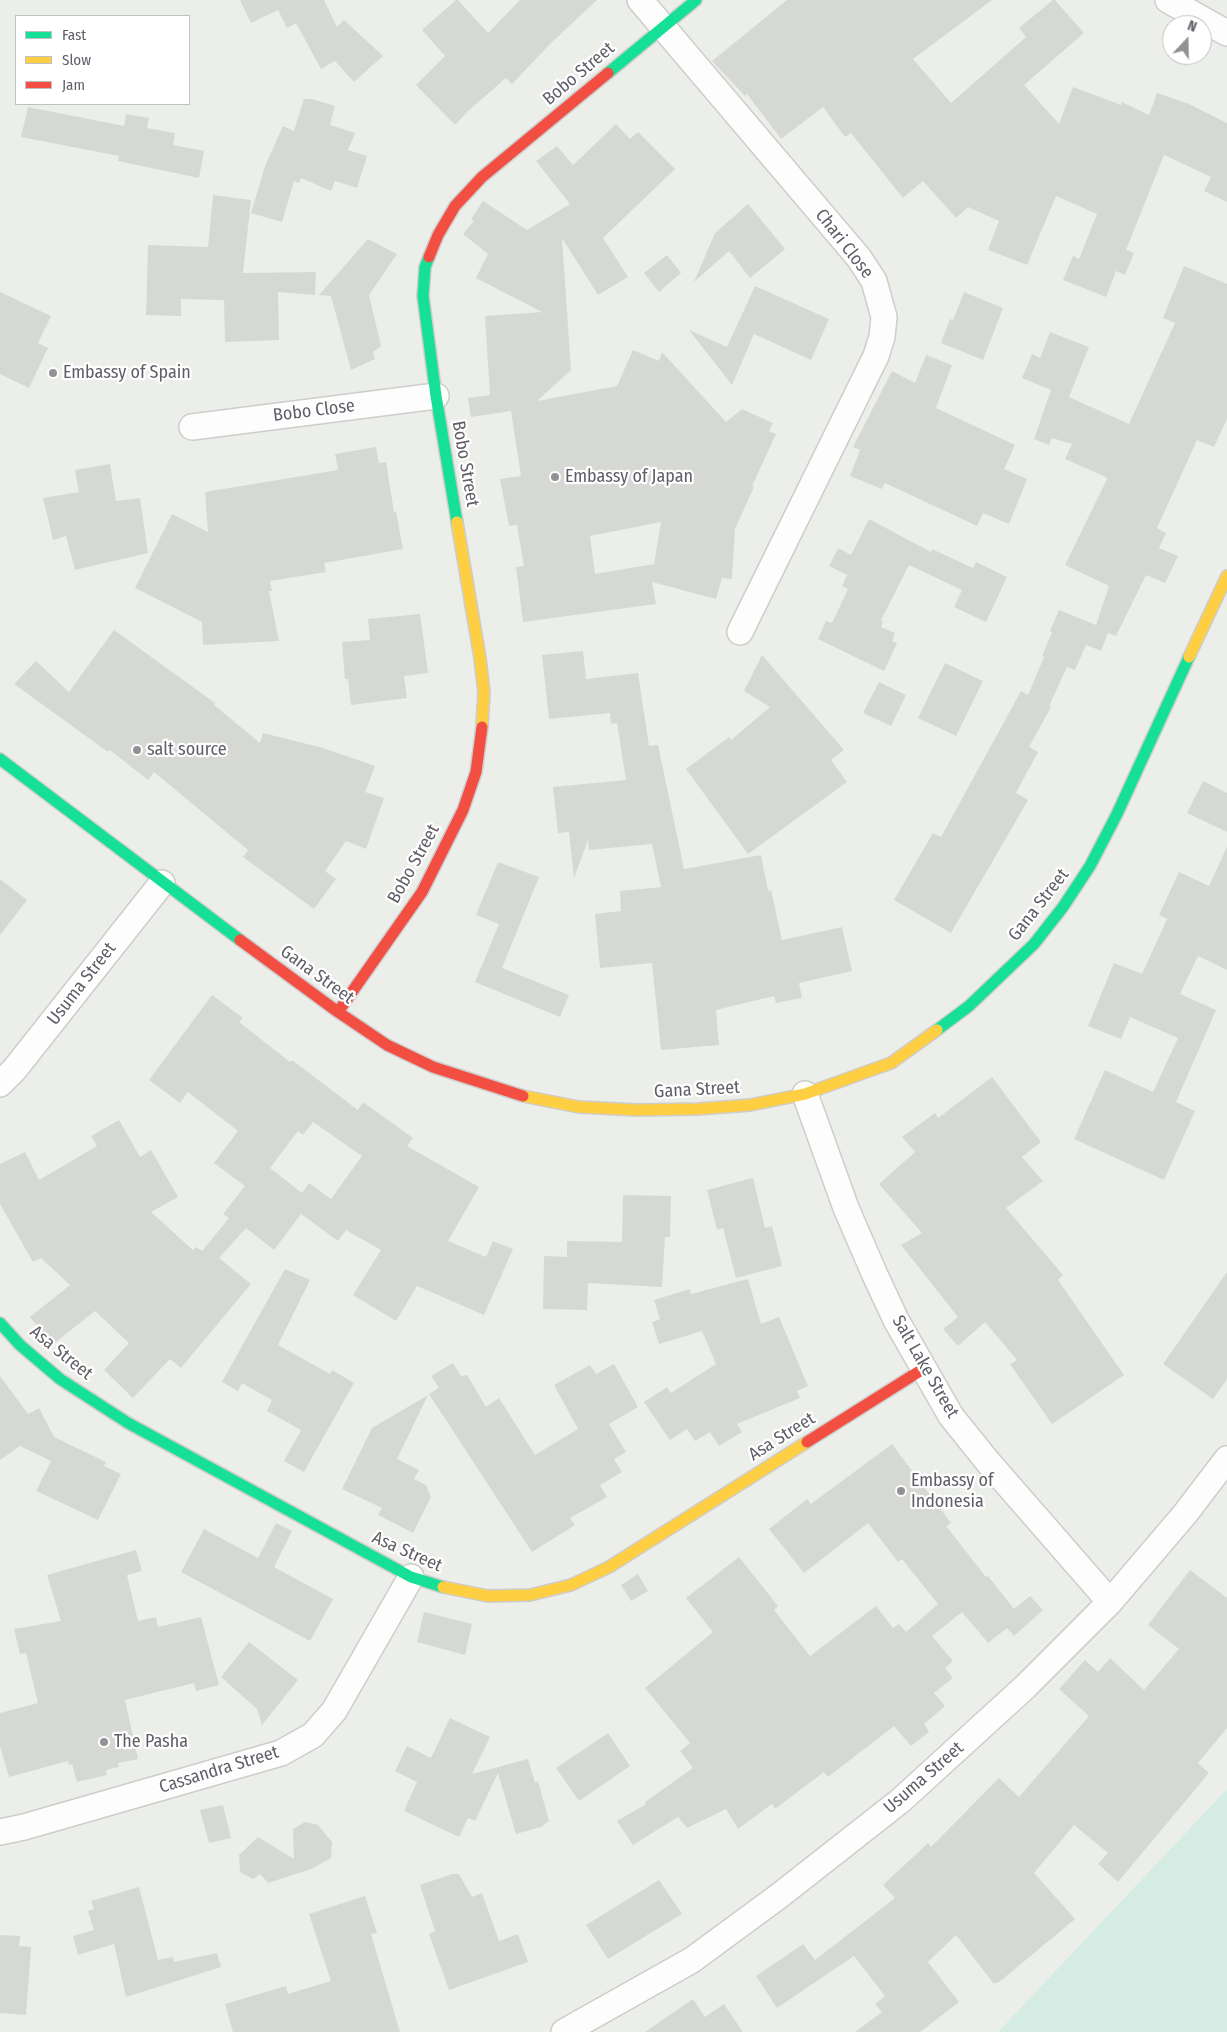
<!DOCTYPE html>
<html>
<head>
<meta charset="utf-8">
<style>
  body { margin:0 }
  #map { position:relative; width:1227px; height:2032px; overflow:hidden; background:#ecefe9; font-family:"Fira Sans Condensed",sans-serif }
  canvas { display:block }
  .legend { position:absolute; left:15px; top:15px; width:175px; height:90px; box-sizing:border-box; background:#fff; border:1px solid #c0bfc3; margin:0; padding:6px 9px; list-style:none; font-size:15px; color:#625e68 }
  .legend li { display:flex; align-items:center; gap:10px; height:25px }
  .legend b { width:25px; border:1px solid #c0bfc3 }
  .north { position:absolute; left:1162px; top:15px; width:50px; height:50px; box-sizing:border-box; background:#fff; border:1px solid #c0bfc3; border-radius:50%; rotate:21deg; font-size:14px; font-weight:700; line-height:20px; text-align:center; color:#625e68 }
  .north::after { content:''; display:block; margin:auto; width:18px; height:22px; background:#929195; clip-path:polygon(50% 0,100% 100%,50% 72%,0 100%) }
</style>
</head>
<body>
<div id="map">
<canvas width="1227" height="2032"></canvas>
<ul class="legend">
<li><b style="height:6px;background:#16e098"></b>Fast</li>
<li><b style="height:6px;background:#ffcf43"></b>Slow</li>
<li><b style="height:6px;background:#f24e42"></b>Jam</li>
</ul>
<div class="north">N</div>
</div>
<script>
const context = document.querySelector('canvas').getContext('2d');
context.lineJoin = 'round';
function fill(path, color) { context.fillStyle = color; context.fill(path, 'evenodd'); }
const toPath = rows => new Path2D(rows.map(r => 'M' + r).join(''));
function strokePath(path, color, width, dash) { context.strokeStyle = color; context.lineWidth = width; context.lineCap = dash ? 'butt' : 'round'; context.setLineDash(dash || []); context.stroke(path); }
function label(font, color, halo, rows, align = 'center') {
  context.font = font + ' "Fira Sans Condensed",sans-serif'; context.lineWidth = 4.5; context.setLineDash([]); context.textBaseline = 'middle'; context.strokeStyle = halo; context.fillStyle = color; for (const [text, x, y, turn = 0] of rows) {
    context.save(); context.translate(x, y); context.rotate((+turn || 0) * Math.PI / 180); context.textAlign = isNaN(turn) ? turn : align; if (halo) context.strokeText(text, 0, 0); context.fillText(text, 0, 0); context.restore();
  }
}
const green = toPath([
  [1227,1789,1227,2032,998,2032]
]);
const building = toPath([
  [240,0,324,0,337,27,344,20,383,56,354,82,335,61,321,69,296,23,287,28,278,10,251,23],
  [456,0,458,0,488,33,520,0,597,0,552,42,512,84,506,78,468,111,455,125,416,85,445,56,422,30],
  [787,0,992,0,913,59,951,103,1026,37,1019,28,1053,0,1055,0,1084,33,1024,85,1059,124,1073,87,1121,105,1122,102,1149,115,1157,93,1189,104,1227,123,1227,202,1204,191,1211,177,1164,155,1126,250,1134,253,1125,275,1116,271,1106,297,1063,280,1073,256,1079,259,1097,214,1056,196,1027,265,988,250,999,221,968,207,956,218,923,181,903,198,851,133,845,137,823,107,781,139,747,94,745,96,712,61],
  [304,99,312,99,335,106,330,125,355,133,348,150,367,156,357,188,335,181,331,191,301,178,299,183,294,181,282,222,251,213,265,166,283,126,294,131],
  [28,107,124,126,126,114,149,118,147,128,175,133,173,145,204,151,199,178,118,161,119,156,21,137],
  [616,124,630,139,638,132,675,169,603,238,628,277,598,295,562,238,571,370,537,401,617,386,633,350,659,361,662,352,726,422,742,409,773,423,769,431,776,434,752,486,754,487,735,529,732,579,722,578,716,599,652,582,656,604,523,622,516,567,524,566,517,525,509,526,500,479,521,476,511,411,471,417,468,398,490,395,485,316,542,312,476,278,488,254,463,234,474,221,471,219,483,201,527,230,570,204,536,161,557,146,573,165],
  [661,522,654,564,595,574,590,536],
  [213,195,251,200,243,273,316,272,315,295,278,292,279,340,225,342,224,300,181,299,181,316,146,315,148,245,208,247],
  [748,204,785,249,750,278,729,251,694,282,715,233],
  [368,239,397,254,369,295,381,346,373,352,375,359,351,370,331,296,319,295],
  [667,255,681,273,659,292,644,273],
  [1184,266,1227,284,1227,419,1214,447,1197,440,1157,528,1166,533,1159,548,1178,556,1165,583,1146,575,1116,636,1108,633,1101,651,1086,645,1075,670,1067,667,1049,706,1051,707,1029,747,1038,752,1016,793,1028,800,951,933,894,900,933,833,941,837,1021,691,1028,695,1044,657,1042,656,1052,632,1050,631,1059,610,1096,625,1109,586,1065,565,1107,479,1106,477,1065,459,1072,444,1052,438,1049,445,1034,439,1051,390,1022,378,1032,354,1040,358,1050,332,1089,347,1069,397,1129,424,1175,323,1163,318],
  [755,286,829,319,811,360,754,334,732,385,689,330,727,347],
  [0,292,51,316,38,343,48,348,29,388,0,374],
  [964,292,1003,308,983,360,941,343,950,319,953,320],
  [926,355,952,365,936,408,1015,445,1004,469,1027,479,1009,524,983,513,977,526,885,483,882,489,850,476,860,450,853,447,892,371,915,383],
  [376,447,379,463,386,462,394,512,396,512,403,549,324,563,326,572,270,581,272,591,269,591,279,641,203,645,202,622,135,588,172,514,208,532,205,492,338,470,335,454],
  [110,464,116,501,140,498,148,553,75,570,66,536,53,540,43,498,79,492,75,470],
  [869,519,931,552,932,549,973,568,976,562,1007,577,986,622,954,607,962,590,909,565,881,620,883,621,881,627,895,633,892,641,897,643,884,671,818,639,826,621,832,623,848,589,842,586,847,575,829,566,838,548,851,555],
  [420,614,428,673,404,676,407,698,351,705,348,679,345,679,342,642,370,640,368,619],
  [114,630,215,703,214,705,260,743,263,733,323,748,375,766,365,792,384,798,366,849,346,841,325,871,336,879,314,909,243,857,248,850,154,772,148,780,110,750,108,752,14,684,36,661,69,692],
  [583,651,586,679,638,673,649,746,658,745,684,869,761,855,768,891,771,890,782,940,842,927,852,971,799,983,802,998,776,1003,774,996,716,1010,719,1045,661,1050,652,963,600,968,595,914,621,911,620,891,661,887,652,844,589,850,588,840,574,878,569,832,558,833,553,787,626,780,617,723,611,724,610,713,549,719,542,655],
  [762,655,844,750,831,760,847,782,748,854,686,769,729,737,731,740,770,707,744,691],
  [945,663,983,681,956,736,918,718],
  [879,682,906,695,891,726,863,713],
  [1203,781,1227,793,1227,832,1187,813],
  [1227,847,1227,970,1198,956,1180,994,1216,1010,1176,1102,1195,1111,1164,1180,1074,1139,1105,1070,1153,1092,1178,1038,1130,1017,1121,1039,1088,1026,1114,963,1142,974,1167,919,1159,915,1179,872,1209,886],
  [498,862,539,877,502,968,569,995,560,1017,475,982,499,924,476,915],
  [0,879,27,900,0,935],
  [212,995,243,1018,239,1022,290,1062,292,1060,358,1110,363,1102,413,1138,407,1146,479,1187,448,1241,486,1257,493,1241,513,1249,484,1315,417,1286,396,1321,353,1295,381,1250,346,1230,338,1241,301,1214,274,1250,246,1228,219,1258,251,1284,181,1368,170,1359,133,1398,104,1370,129,1343,95,1311,52,1345,30,1317,70,1285,41,1258,33,1262,0,1204,0,1164,25,1152,39,1180,97,1146,91,1136,119,1120,140,1157,151,1150,178,1197,151,1212,193,1250,196,1247,202,1251,229,1218,223,1214,245,1186,214,1163,238,1131,188,1092,180,1103,149,1080],
  [313,1122,362,1156,331,1199,309,1183,302,1193,270,1168,298,1131,303,1135],
  [992,1077,1041,1142,1022,1157,1043,1181,1006,1208,1063,1275,1058,1280,1124,1375,1052,1424,1010,1364,1017,1360,985,1322,958,1346,943,1329,958,1317,901,1245,922,1233,879,1184,915,1152,902,1137,935,1113,938,1118],
  [753,1178,765,1228,772,1226,782,1266,736,1278,723,1228,717,1230,707,1190],
  [623,1195,671,1196,670,1237,665,1237,662,1287,588,1283,587,1310,543,1309,544,1256,567,1257,567,1241,622,1242],
  [285,1269,310,1280,278,1345,330,1374,332,1370,354,1383,304,1472,284,1461,301,1430,267,1411,272,1400,242,1383,238,1391,222,1382],
  [1227,1272,1227,1379,1213,1399,1163,1364],
  [748,1279,761,1324,779,1317,808,1386,797,1391,800,1398,737,1424,742,1432,719,1446,710,1432,695,1441,687,1429,670,1440,644,1402,667,1387,671,1393,716,1364,702,1331,659,1344,652,1322,660,1319,654,1300,690,1289,691,1294],
  [453,1363,461,1376,467,1375,486,1407,499,1398,535,1455,578,1429,554,1385,590,1365,596,1374,614,1364,638,1407,609,1424,626,1452,614,1459,622,1472,600,1485,607,1497,570,1518,575,1525,532,1552,429,1394,439,1388,431,1376],
  [0,1376,28,1414,39,1408,54,1437,106,1462,104,1466,121,1474,98,1520,36,1491,51,1461,20,1446,0,1460],
  [428,1395,397,1459,419,1470,414,1479,426,1485,431,1497,413,1533,378,1515,382,1508,342,1489,372,1428],
  [892,1444,951,1523,946,1526,986,1577,988,1576,1014,1609,1030,1596,1043,1610,1014,1636,1007,1628,988,1643,962,1612,932,1636,953,1661,945,1668,953,1678,934,1693,945,1706,924,1724,929,1732,911,1746,894,1726,828,1777,824,1772,775,1809,772,1804,738,1829,726,1809,687,1828,678,1817,633,1845,617,1821,646,1804,645,1802,693,1768,680,1751,690,1743,645,1688,713,1632,686,1598,739,1557,778,1606,774,1610,810,1656,876,1606,893,1628,899,1624,906,1632,938,1604,902,1559,898,1562,868,1523,804,1573,769,1529,807,1499,811,1504],
  [276,1523,292,1531,274,1567,333,1599,310,1641,181,1572,204,1529,258,1558],
  [136,1550,142,1571,127,1575,138,1621,156,1617,158,1627,201,1617,219,1685,196,1691,194,1683,125,1700,138,1759,118,1763,119,1767,106,1770,107,1775,77,1782,72,1764,69,1765,68,1761,9,1777,0,1746,0,1713,38,1703,26,1653,20,1654,14,1629,61,1621,47,1575],
  [1190,1570,1227,1598,1227,1728,1198,1763,1209,1773,1118,1882,1098,1864,1108,1853,1074,1825,1034,1873,1075,1919,998,1983,997,1982,994,1984,956,1935,928,1962,959,2002,920,2032,855,2032,882,2012,875,2004,885,1996,854,1956,777,2008,756,1976,803,1944,815,1960,895,1898,883,1885,928,1843,931,1847,999,1778,1019,1797,1089,1716,1059,1689,1085,1660,1098,1672,1110,1658,1144,1690,1179,1649,1148,1625],
  [638,1574,648,1591,631,1601,621,1585],
  [424,1612,472,1624,465,1655,417,1642],
  [249,1642,298,1680,262,1725,257,1709,221,1677],
  [450,1718,490,1737,472,1774,528,1759,535,1783,538,1781,549,1821,541,1827,516,1834,498,1773,475,1821,468,1818,459,1837,404,1811,417,1782,395,1771,407,1746,431,1758],
  [608,1733,630,1766,579,1801,556,1768],
  [223,1805,231,1838,209,1843,200,1810],
  [305,1822,318,1825,332,1842,331,1858,311,1869,268,1883,260,1874,253,1879,240,1872,239,1855,258,1837,294,1859,293,1829],
  [452,1874,459,1874,472,1897,482,1893,499,1941,518,1934,528,1962,449,1990,429,1934,435,1931,420,1885],
  [659,1880,682,1914,608,1959,586,1925],
  [139,1887,158,1960,173,1957,174,1962,217,1953,221,1967,126,1997,114,1944,78,1955,73,1936,94,1930,88,1911,94,1909,91,1901],
  [365,1896,377,1933,371,1934,400,2032,233,2032,225,2004,286,1986,288,1994,331,1981,309,1914],
  [0,1935,20,1936,19,1946,31,1947,26,2015,0,2013],
  [693,1999,705,2017,724,2004,743,2032,645,2032]
]);
const street = toPath([
  [640,0,859,258,874,281,884,317,882,337,876,356,740,632],
  [1168,0,1227,33],
  [192,427,436,396],
  [0,1084,14,1070,162,883],
  [805,1094,846,1208,875,1275,896,1320,951,1416,988,1462,1110,1602],
  [0,1832,24,1827,281,1753,313,1735,334,1711,411,1577],
  [564,2032,692,1960,779,1896,900,1801,1025,1687,1110,1602,1185,1514,1227,1459]
]);
const fast = toPath([
  [608,73,696,0],
  [429,257,425,267,423,296,436,396,457,522],
  [0,759,240,940],
  [937,1030,969,1006,1034,944,1063,907,1090,866,1117,814,1189,657],
  [0,1323,20,1345,60,1379,128,1423,411,1577,443,1587]
]);
const slow = toPath([
  [457,522,480,658,484,692,482,727],
  [1189,657,1227,576],
  [523,1096,579,1107,637,1110,698,1109,750,1105,805,1094,891,1063,937,1030],
  [443,1587,488,1596,530,1595,571,1585,609,1567,807,1442]
]);
const jam = toPath([
  [429,257,438,235,455,206,482,177,608,73],
  [240,940,338,1012,387,1045,433,1067,523,1096],
  [338,1012,422,892,463,810,476,772,482,727],
  [807,1442,923,1369]
]);
const markers = [
  [53,373,5,"#929195"],
  [555,477,5,"#929195"],
  [137,750,5,"#929195"],
  [901,1491,5,"#929195"],
  [104,1742,5,"#929195"]
];
const streetNames = [
  ["Bobo Street",579,74,-40],
  ["Chari Close",844,244,52],
  ["Bobo Close",314,411,-7],
  ["Bobo Street",465,464,80],
  ["Bobo Street",414,864,-61],
  ["Gana Street",1039,905,-52],
  ["Gana Street",317,975,36],
  ["Usuma Street",82,984,-52],
  ["Gana Street",697,1090,-3],
  ["Asa Street",61,1353,39],
  ["Salt Lake Street",925,1367,60],
  ["Asa Street",782,1437,-32],
  ["Asa Street",407,1552,24],
  ["Cassandra Street",219,1770,-17],
  ["Usuma Street",924,1778,-41]
];
const poiNames = [
  ["Embassy of Spain",63,373],
  ["Embassy of Japan",565,477],
  ["salt source",147,750],
  ["Embassy of",911,1481],
  ["Indonesia",911,1502],
  ["The Pasha",114,1742]
];
fill(green, '#d5ece5');
fill(building, '#d6d8d4');
strokePath(street, '#cdcdcc', 28);
strokePath(fast, '#cecdcd', 14);
strokePath(slow, '#cecdcd', 14);
strokePath(jam, '#cecdcd', 14);
strokePath(street, '#fcfdfc', 25);
strokePath(fast, '#16e098', 11);
strokePath(slow, '#ffcf43', 11);
strokePath(jam, '#f24e42', 11);
for (const [x, y, r, color] of markers) { const dot = new Path2D(); dot.arc(x, y, r, 0, 2 * Math.PI); context.fillStyle = color; context.fill(dot); strokePath(dot, '#fff', 2); }
label('18px', '#625e68', '#fff', streetNames);
label('18px', '#625e68', '#fff', poiNames, 'left');
</script>
</body>
</html>
